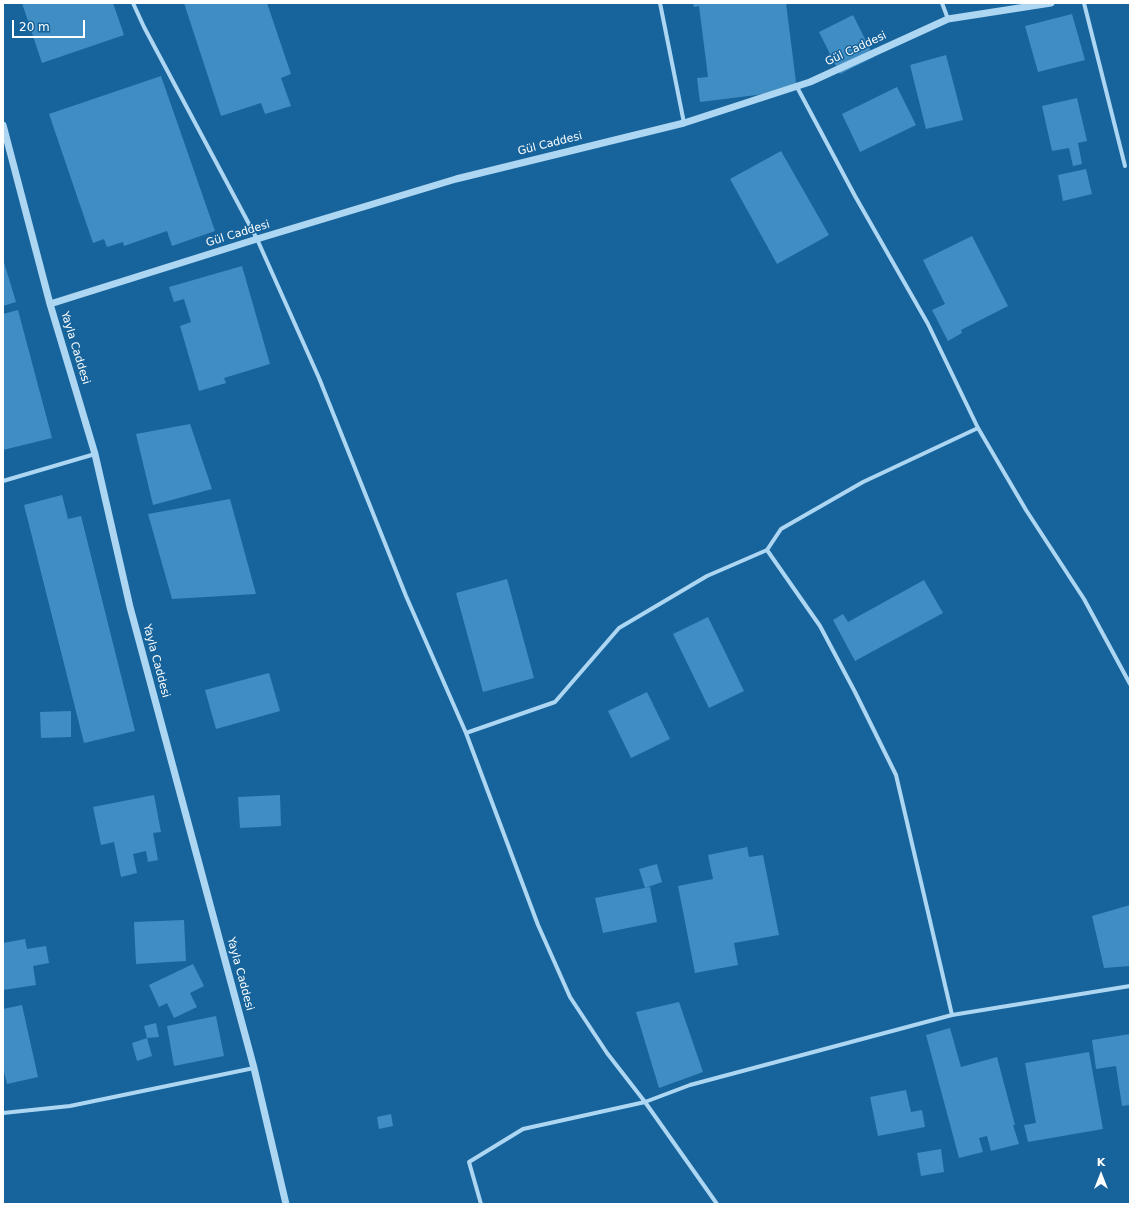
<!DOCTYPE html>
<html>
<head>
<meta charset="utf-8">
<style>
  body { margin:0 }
  #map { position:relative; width:1133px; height:1207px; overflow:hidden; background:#17649c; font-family:"DejaVu Sans",sans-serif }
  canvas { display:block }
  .frame { position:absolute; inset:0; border:4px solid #fff; pointer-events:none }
  .north { position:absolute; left:1081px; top:1155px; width:40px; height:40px; -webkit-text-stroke:3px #17649c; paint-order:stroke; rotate:0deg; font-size:11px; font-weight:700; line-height:16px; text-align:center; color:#fff }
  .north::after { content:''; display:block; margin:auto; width:14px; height:18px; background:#fff; clip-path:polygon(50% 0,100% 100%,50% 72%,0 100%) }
  .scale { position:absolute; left:12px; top:20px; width:73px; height:18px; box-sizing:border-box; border:2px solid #fff; border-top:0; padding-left:5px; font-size:12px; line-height:14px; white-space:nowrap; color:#fff; -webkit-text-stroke:3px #17649c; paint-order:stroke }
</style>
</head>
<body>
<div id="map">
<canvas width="1133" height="1207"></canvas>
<div class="frame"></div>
<div class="north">K</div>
<div class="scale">20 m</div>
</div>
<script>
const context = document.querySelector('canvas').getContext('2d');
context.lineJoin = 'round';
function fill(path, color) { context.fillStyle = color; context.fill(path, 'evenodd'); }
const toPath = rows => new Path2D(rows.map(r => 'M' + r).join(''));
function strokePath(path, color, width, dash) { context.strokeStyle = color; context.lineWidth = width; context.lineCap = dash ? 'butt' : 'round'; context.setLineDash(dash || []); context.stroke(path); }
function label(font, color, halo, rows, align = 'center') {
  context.font = font + ' "DejaVu Sans",sans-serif'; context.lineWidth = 3; context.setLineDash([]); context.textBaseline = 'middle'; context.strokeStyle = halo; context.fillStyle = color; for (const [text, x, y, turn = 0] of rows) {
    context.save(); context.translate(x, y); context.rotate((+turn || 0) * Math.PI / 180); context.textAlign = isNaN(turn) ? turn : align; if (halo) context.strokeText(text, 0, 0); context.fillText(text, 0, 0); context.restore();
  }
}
const building = toPath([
  [22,3,113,3,124,35,42,63],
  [184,3,267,3,291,74,281,78,291,106,265,114,261,103,221,116],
  [693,3,786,3,797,90,700,102,697,78,708,77,699,6,694,7],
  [1072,14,1085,60,1038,72,1025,26],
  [853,15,874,57,840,74,819,32],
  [946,55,963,120,926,129,910,65],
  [161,76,215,231,172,246,167,231,124,246,123,242,107,247,104,239,93,243,49,114],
  [897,87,916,125,860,152,842,114],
  [1077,98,1087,141,1078,143,1082,164,1073,166,1069,148,1052,151,1042,106],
  [781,151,829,235,777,264,730,179],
  [1086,169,1092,194,1063,201,1058,175],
  [972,236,1008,306,961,330,962,333,948,341,932,310,945,304,923,260],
  [3,259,16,302,3,306],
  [242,266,270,364,224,378,226,383,199,391,180,326,191,322,184,299,174,302,169,287],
  [18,310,52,438,3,450,3,314],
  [190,424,212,489,153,505,136,434],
  [62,495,68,519,81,516,135,731,84,743,24,505],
  [230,499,256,594,172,599,148,514],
  [507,579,534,678,483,692,456,593],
  [924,580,943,613,855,661,833,620,843,614,848,622],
  [708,617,744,691,709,708,673,634],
  [269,673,280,711,216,729,205,690],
  [647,692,670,739,631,758,608,711],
  [71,711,71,737,41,738,40,712],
  [154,795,161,832,153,833,158,860,148,862,146,851,133,854,137,873,121,877,114,842,101,845,93,807],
  [280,795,281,826,240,828,238,797],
  [747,847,749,857,763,855,779,935,734,943,738,965,695,973,678,886,713,879,708,855],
  [657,864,662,882,645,888,639,869],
  [650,887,657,922,603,933,595,898],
  [1130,905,1130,966,1104,968,1092,916],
  [184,920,186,961,136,964,134,922],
  [25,939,27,949,46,946,49,963,33,966,36,985,3,990,3,943],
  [193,964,204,986,190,993,197,1007,174,1018,167,1003,159,1007,149,985],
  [679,1002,703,1072,659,1088,636,1012],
  [22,1005,38,1077,7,1084,3,1067,3,1009],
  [216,1016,224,1056,174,1066,167,1026],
  [156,1023,159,1037,147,1038,144,1026],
  [950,1028,961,1067,997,1057,1015,1125,1013,1125,1019,1144,991,1151,987,1136,979,1138,983,1152,959,1158,926,1035],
  [1130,1034,1130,1105,1122,1106,1116,1066,1096,1069,1092,1040],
  [147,1038,152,1056,137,1061,132,1043],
  [1089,1052,1103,1129,1028,1142,1024,1125,1036,1123,1025,1063],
  [906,1090,911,1112,922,1110,925,1127,878,1136,870,1097],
  [391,1114,393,1126,379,1129,377,1117],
  [941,1149,944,1172,921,1176,917,1153]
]);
const minor = toPath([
  [133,3,144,27,257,239,319,378,406,596,466,733,538,925,570,997,607,1053,645,1102,717,1204],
  [660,3,684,123],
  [942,3,948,19],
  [1084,3,1125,166],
  [797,87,855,196,928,324,978,428,1026,510,1084,599,1130,684],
  [3,481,95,454],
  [767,550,781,529,863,482,978,428],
  [466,733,555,702,619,628,707,576,767,550,820,626,855,692,896,775,952,1015],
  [3,1113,70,1106,254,1068],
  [481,1204,469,1162,523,1129,645,1102,690,1085,952,1015,1130,986]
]);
const tertiary = toPath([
  [3,125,50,304,95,454,130,607,254,1068,286,1204],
  [50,304,257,239,456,179,684,123,810,82,948,19,1051,3]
]);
const streetNames = [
  ["Gül Caddesi",856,49,-25],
  ["Gül Caddesi",550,144,-14],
  ["Gül Caddesi",238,234,-17],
  ["Yayla Caddesi",75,348,73],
  ["Yayla Caddesi",156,661,75],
  ["Yayla Caddesi",240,974,75]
];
fill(building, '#3f8dc2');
strokePath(minor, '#add6f2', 4);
strokePath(tertiary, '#add6f2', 7);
label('11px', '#fff', '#17649c', streetNames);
</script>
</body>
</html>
